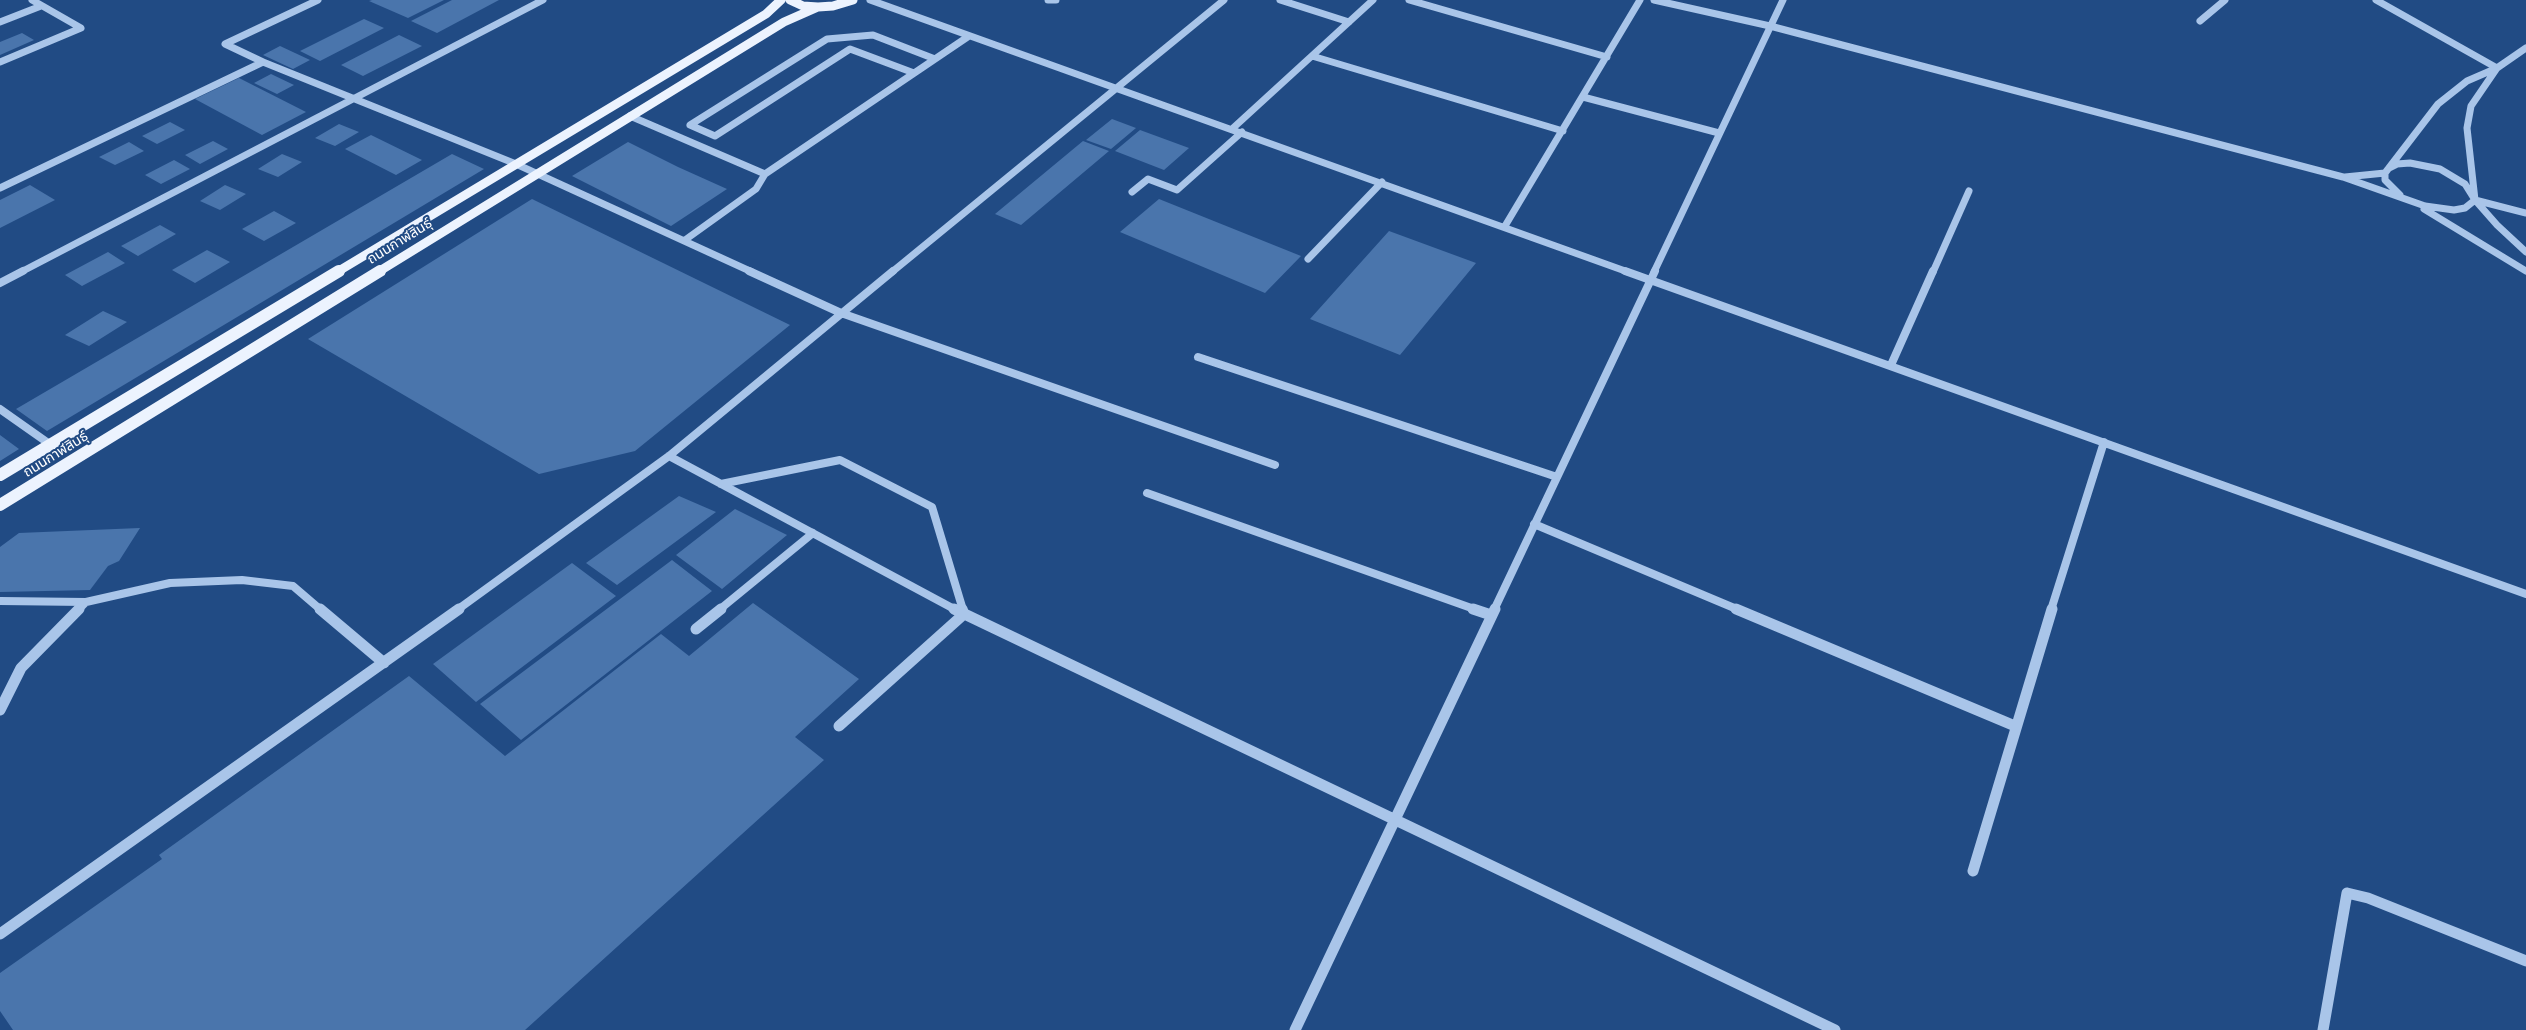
<!DOCTYPE html>
<html>
<head>
<meta charset="utf-8">
<style>
  body { margin:0 }
  canvas { display:block; background:#214b84 }
</style>
</head>
<body>
<canvas width="2526" height="1030"></canvas>
<script>
const context = document.querySelector('canvas').getContext('2d');
context.lineJoin = 'round';
function fill(path, color) { context.fillStyle = color; context.fill(path, 'evenodd'); }
const toPath = rows => new Path2D(rows.map(r => 'M' + r).join(''));
function strokePath(path, color, width, dash) { context.strokeStyle = color; context.lineWidth = width; context.lineCap = dash ? 'butt' : 'round'; context.setLineDash(dash || []); context.stroke(path); }
function label(font, color, halo, rows, align = 'center') {
  context.font = font + ' Poppins,"Noto Sans Thai",sans-serif'; context.lineWidth = 4; context.setLineDash([]); context.textBaseline = 'middle'; context.strokeStyle = halo; context.fillStyle = color; for (const [text, x, y, turn = 0] of rows) {
    context.save(); context.translate(x, y); context.rotate((+turn || 0) * Math.PI / 180); context.textAlign = isNaN(turn) ? turn : align; if (halo) context.strokeText(text, 0, 0); context.fillText(text, 0, 0); context.restore();
  }
}
const building = toPath([
  [372,0,444,0,408,18,369,1],
  [452,0,499,0,437,33,411,21],
  [364,19,384,28,320,61,300,51],
  [22,33,34,40,0,55,0,42],
  [399,35,422,46,363,76,341,65],
  [280,46,310,60,293,69,263,55],
  [271,74,294,85,277,94,254,83],
  [239,78,306,112,262,135,195,99],
  [1112,119,1136,128,1111,149,1086,140],
  [170,122,185,130,157,144,142,136],
  [339,124,359,132,335,146,315,138],
  [1140,130,1189,148,1164,170,1115,151],
  [371,135,422,160,396,175,345,149],
  [213,141,228,149,200,164,185,155],
  [1083,141,1109,151,1021,225,995,214],
  [129,142,144,151,115,165,99,157],
  [628,142,678,167,727,189,671,226,572,176],
  [282,154,302,162,278,177,258,169],
  [452,154,484,169,47,431,16,409],
  [174,160,190,169,161,184,145,175],
  [30,185,55,200,0,228,0,200],
  [225,185,246,194,220,210,200,201],
  [532,199,790,325,635,451,539,474,308,339],
  [1159,199,1301,256,1265,293,1120,232],
  [274,211,296,223,264,241,242,229],
  [160,225,176,234,138,256,121,246],
  [1389,231,1476,263,1400,355,1310,319],
  [207,250,230,262,195,283,172,270],
  [108,252,125,263,82,286,65,275],
  [103,311,127,322,89,346,65,335],
  [0,435,19,449,0,461],
  [679,496,716,512,617,585,586,563],
  [735,509,787,535,722,589,676,555],
  [140,528,119,561,108,566,90,590,0,592,0,547,19,533],
  [672,560,712,591,521,740,480,704],
  [572,563,616,596,476,702,433,664],
  [753,603,859,679,795,737,824,760,525,1030,13,1030,0,1011,0,973,162,859,159,855,409,676,505,756,661,634,689,656]
]);
const minorFar2 = toPath([
  [870,0,1628,272],
  [1048,0,1056,0],
  [1280,0,1349,22],
  [1409,0,1607,57],
  [1654,0,1770,26,2343,177,2425,206,2454,210,2465,208,2475,200,2465,184,2440,169,2410,163,2397,164,2389,168],
  [2376,0,2497,68],
  [2200,21,2225,0],
  [0,22,41,6],
  [1312,56,1563,131],
  [0,62,81,28,32,0],
  [263,62,225,44,318,0],
  [2497,68,2471,106,2467,128,2475,200,2497,225,2526,252],
  [914,73,850,49,715,136,690,125,827,39,873,35,935,59],
  [1583,97,1719,133],
  [630,116,765,174,969,36],
  [1232,129,1373,0],
  [2345,177,2385,173],
  [0,188,263,62,516,164,752,272],
  [1132,192,1148,179,1177,190,1242,132],
  [2400,195,2385,180,2385,173,2438,104,2467,81,2497,68,2526,48],
  [2475,200,2526,213],
  [2424,209,2526,271],
  [1505,226,1640,0],
  [685,240,756,189,765,174],
  [1308,259,1382,182],
  [21,272,543,0],
  [892,272,1224,0],
  [1654,272,1783,0],
  [1933,272,1969,191]
]);
const minorFar1 = toPath([
  [749,271,841,313,1275,465],
  [1625,271,2526,594],
  [0,283,23,271],
  [1198,357,1557,477],
  [1891,365,1933,271],
  [0,409,51,445],
  [669,456,956,610],
  [721,484,840,460,932,507,963,610],
  [1147,493,1477,610],
  [1534,524,1739,610],
  [0,601,86,602],
  [78,610,86,602,170,583,242,580,293,586,321,610],
  [457,610,669,456,893,271],
  [719,610,813,533],
  [1494,610,1655,271],
  [2051,610,2104,442]
]);
const minor = toPath([
  [320,609,384,663],
  [954,609,1835,1030],
  [1473,609,1491,615],
  [1736,609,2015,726],
  [696,629,721,609],
  [0,710,21,668,79,609],
  [839,726,964,614,962,609],
  [1973,871,2052,609],
  [0,934,459,609],
  [1295,1030,1495,609],
  [2323,1030,2347,893,2368,898,2526,961]
]);
const majorFar1 = toPath([
  [790,0,803,6,818,7,833,6,853,0],
  [337,272,766,14,781,0],
  [378,272,784,22,818,7]
]);
const major = toPath([
  [0,475,339,271],
  [0,505,380,271]
]);
const streetNames = [
  ["ถนนกาฬสินธุ์",400,242,-32],
  ["ถนนกาฬสินธุ์",56,455,-32]
];
fill(building, '#4a75ac');
strokePath(minorFar2, '#a9c5e9', 7);
strokePath(minorFar1, '#a9c5e9', 8);
strokePath(minor, '#a9c5e9', 11);
strokePath(majorFar1, '#ecf3fe', 9);
strokePath(major, '#ecf3fe', 12);
label('14px', '#fff', '#214b84', streetNames);
</script>
</body>
</html>
